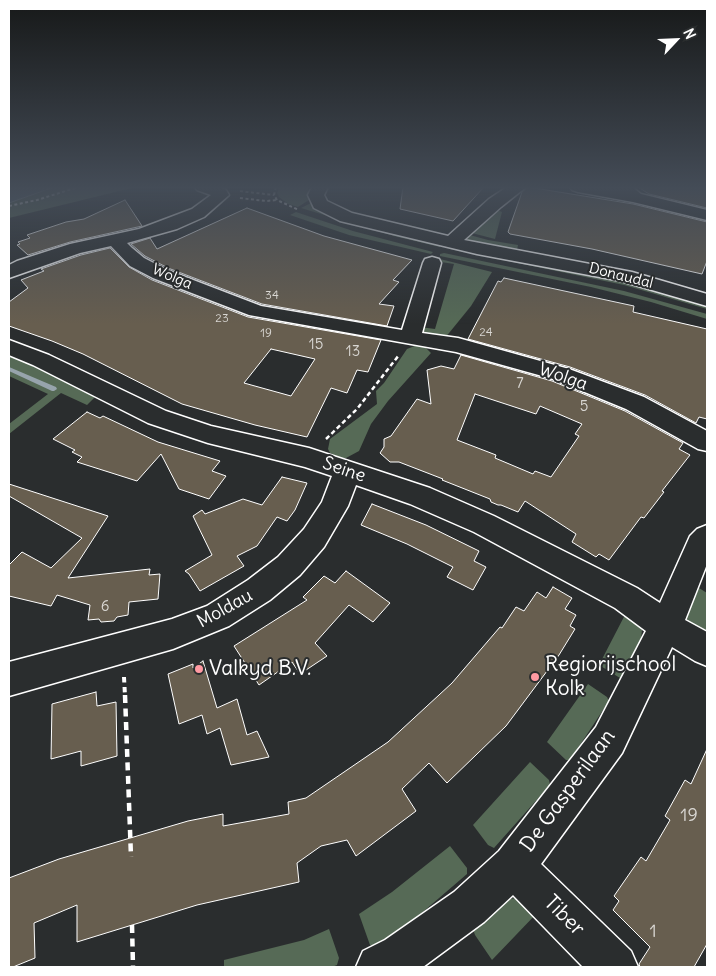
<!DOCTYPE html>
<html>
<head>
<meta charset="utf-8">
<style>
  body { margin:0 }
  #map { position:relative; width:716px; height:976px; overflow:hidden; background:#2a2d2e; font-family:Delius,sans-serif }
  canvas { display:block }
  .frame { position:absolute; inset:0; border:10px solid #fff; pointer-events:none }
  .north { position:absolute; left:651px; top:15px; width:50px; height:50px; -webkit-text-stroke:4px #2a2d2e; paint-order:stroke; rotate:65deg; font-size:14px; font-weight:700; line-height:20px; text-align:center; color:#fff }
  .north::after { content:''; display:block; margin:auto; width:18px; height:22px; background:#fff; clip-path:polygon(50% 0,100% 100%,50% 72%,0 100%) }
</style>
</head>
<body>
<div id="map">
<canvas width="716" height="976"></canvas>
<div class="frame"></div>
<div class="north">N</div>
</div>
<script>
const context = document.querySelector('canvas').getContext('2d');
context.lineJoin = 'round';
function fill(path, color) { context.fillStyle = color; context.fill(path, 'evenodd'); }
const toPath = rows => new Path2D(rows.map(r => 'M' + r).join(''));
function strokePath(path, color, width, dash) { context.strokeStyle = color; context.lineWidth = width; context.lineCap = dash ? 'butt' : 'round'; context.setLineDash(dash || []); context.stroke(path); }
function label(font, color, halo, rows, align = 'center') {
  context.font = font + ' Delius,sans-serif'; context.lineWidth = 4; context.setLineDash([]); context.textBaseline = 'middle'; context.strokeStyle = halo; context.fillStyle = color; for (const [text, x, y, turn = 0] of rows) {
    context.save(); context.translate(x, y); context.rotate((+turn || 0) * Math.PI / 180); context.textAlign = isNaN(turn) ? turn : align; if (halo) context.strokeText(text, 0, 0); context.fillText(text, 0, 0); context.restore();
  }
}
const green = toPath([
  [54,187,136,187,9,218,9,203],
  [279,187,308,187,309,200,298,207,288,204,279,197,277,193],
  [311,203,313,205,442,244,440,247,394,236,301,208],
  [497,210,502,212,495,239,468,232],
  [296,212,353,231,433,252,431,254,349,235,290,215],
  [466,234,488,240,518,245,517,250,514,251,465,241,463,239],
  [452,246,602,275,707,303,707,309,624,285,450,249],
  [444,253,624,291,707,314,707,319,651,302,591,287,440,256,440,254],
  [440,259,492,272,471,306,445,338,427,334,418,330,420,327,435,329,454,264,441,262],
  [417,345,425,347,431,353,388,401,371,424,359,451,346,458,340,458,330,453,328,449,330,439,377,404,376,391,384,383,407,349],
  [9,354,32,362,97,395,87,405,61,393,9,434,9,424,48,394,9,376],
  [699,588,707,593,707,628,704,637,688,622,686,614,695,589],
  [627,611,639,622,642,630,641,639,623,677,620,678,599,665],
  [588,684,607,697,609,701,570,760,566,760,547,742],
  [530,762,549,780,550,785,494,848,488,845,473,825],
  [450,846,467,868,467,874,403,929,376,947,370,945,359,914,392,892],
  [518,898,538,912,492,960,475,935,472,926,507,899],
  [329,929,339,958,337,965,332,967,224,967,224,960,304,940]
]);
const water = toPath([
  [9,187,54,187,9,203,9,187]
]);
const stream = toPath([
  [9,367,56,387,57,389,54,391,52,391,9,371,9,367]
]);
const building = toPath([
  [403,187,484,187,453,221,400,209,403,187],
  [528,187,633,204,707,222,707,261,702,274,592,249,510,234,508,232,522,192,528,187],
  [638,187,707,187,707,208,649,194,638,187],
  [125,200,142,226,70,242,28,255,17,245,20,244,18,242,30,238,27,235,66,222,84,219,125,200],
  [247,208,324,236,412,260,393,280,399,282,379,304,394,306,387,326,262,304,168,268,145,256,131,244,150,238,157,249,247,208],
  [110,248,129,267,152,280,248,317,381,340,368,372,357,370,347,393,331,388,307,437,255,425,182,404,83,354,52,341,9,326,9,302,28,288,21,280,44,271,41,269,81,255,110,248],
  [271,349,315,359,291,396,244,383,271,349],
  [504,278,634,306,633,312,707,329,707,419,699,417,696,423,645,395,570,367,468,339,498,281,501,282,504,278],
  [461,355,552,381,625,411,683,443,679,449,690,455,662,491,664,492,644,518,641,517,609,560,599,554,596,557,572,542,576,534,525,501,518,512,501,505,498,505,491,502,490,499,442,480,443,479,399,462,390,462,380,453,384,447,384,439,391,436,417,399,431,404,427,370,441,366,454,369,461,355],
  [475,394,536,414,540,406,582,424,575,434,579,436,551,477,535,471,533,474,495,458,496,455,457,440,475,394],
  [87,412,100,418,103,416,158,442,220,461,212,471,226,476,209,499,179,489,161,454,137,481,77,462,82,457,72,452,75,450,53,439,87,412],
  [282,477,307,483,295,510,287,521,277,517,257,546,237,556,244,566,200,591,189,574,185,571,212,555,193,516,202,510,205,514,243,499,262,505,282,477],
  [9,484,108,516,68,578,150,569,149,575,160,574,158,599,129,602,128,615,117,617,114,621,101,622,99,619,88,620,90,605,57,595,51,606,9,596,9,565,22,552,51,568,82,538,9,496,9,484],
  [372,504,426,525,479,551,474,561,486,567,473,590,447,577,453,567,407,544,361,525,372,504],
  [346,571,390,603,373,622,349,605,315,643,327,656,300,674,292,662,259,685,234,646,307,600,303,597,324,576,335,583,346,571],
  [553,587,572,598,565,609,576,615,570,626,575,629,559,655,506,726,447,783,429,763,402,789,416,811,356,856,347,840,321,846,297,863,299,882,197,905,77,942,77,905,34,923,35,958,13,967,9,967,9,878,59,859,188,821,223,814,223,826,289,814,288,802,306,798,388,742,452,683,500,627,502,628,516,607,524,611,537,592,546,598,553,587],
  [203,661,217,708,237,699,247,735,257,731,269,757,231,765,220,728,207,734,202,715,179,724,168,674,193,664,193,668,203,661],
  [96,692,97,706,116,702,117,756,81,766,81,751,51,759,52,704,96,692],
  [707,749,707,944,694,967,640,967,639,964,650,947,613,910,619,901,614,896,641,857,646,861,670,820,665,816,685,780,691,784,707,749]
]);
const pathFar3 = toPath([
  [276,187,274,195,277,200,299,210],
  [240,191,274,195],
  [240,198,266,201,277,200],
  [9,206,37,200,78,187]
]);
const pathFar2 = toPath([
  [326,439,357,409,399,355]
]);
const pathFar1 = toPath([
  [124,677,125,696]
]);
const path = toPath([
  [125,695,131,857],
  [132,925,133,967]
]);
const minor = toPath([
  [195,187,220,187,226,190,229,195,204,217,177,229,127,243,132,248,144,258,167,270,261,306,402,330,423,263,425,259,432,257,439,259,441,263,422,333,458,338,569,369,644,397,707,431,707,451,698,449,626,409,553,379,456,352,249,315,153,278,130,266,111,246,80,253,9,278,9,265,17,261,70,244,139,229,192,209,211,195,197,190,195,187],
  [312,187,328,187,324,195,327,201,352,213,448,236,489,199,507,187,526,187,501,207,464,240,632,272,707,294,707,306,621,281,477,254,340,221,314,208,308,195,312,187],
  [570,187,632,187,641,194,707,210,707,220,633,202,578,192,572,190,570,187],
  [9,340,49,355,166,411,211,426,309,448,430,488,494,516,637,588,660,603,690,536,697,529,707,525,707,564,685,620,707,632,707,666,695,661,672,647,622,753,541,864,631,951,638,967,583,967,513,895,484,922,423,967,356,967,363,951,385,940,454,892,499,851,596,727,646,631,615,608,474,532,410,504,356,485,348,506,324,547,300,575,270,600,229,626,173,649,9,696,9,662,172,619,207,606,248,580,278,557,304,529,322,502,332,476,305,467,208,443,148,423,33,365,9,355,9,340]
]);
const markers = [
  [199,669,5,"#ff9aa2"],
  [535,677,5,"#ff9aa2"]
];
const farNumbernames = [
  ["34",272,296],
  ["23",222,319],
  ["24",486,333],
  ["19",266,334]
];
const farStreetnames = [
  ["Donaudal",621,276,14],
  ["Wolga",172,277,23]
];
const numberNames = [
  ["15",316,345],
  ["13",353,352],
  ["7",520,384],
  ["5",584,407],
  ["6",105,607]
];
const streetNames = [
  ["Wolga",563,377,19],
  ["Seine",344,470,19],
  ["Moldau",225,609,-29]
];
const nearNumbernames = [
  ["19",689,816],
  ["1",653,932]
];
const nearPoinames = [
  ["Regiorijschool",545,665],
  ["Kolk",545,689],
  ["Valkyd B.V.",209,669]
];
const nearStreetnames = [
  ["De Gasperilaan",568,791,-54],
  ["Tiber",564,916,45]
];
fill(green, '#566a56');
fill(water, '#526775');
strokePath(water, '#97a4ac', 1);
fill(stream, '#97a4ac');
fill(building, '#675e4f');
strokePath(building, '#fff', 1);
strokePath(minor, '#fff', 3);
strokePath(pathFar3, '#fff', 2, [3, 2.5]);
strokePath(pathFar2, '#fff', 2.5, [4.5, 3]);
strokePath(pathFar1, '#fff', 4, [5.5, 4.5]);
strokePath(path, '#fff', 4.5, [8, 5.5]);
fill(minor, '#2a2d2e');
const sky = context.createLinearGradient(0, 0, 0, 324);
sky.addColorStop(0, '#171919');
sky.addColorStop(0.58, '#444c57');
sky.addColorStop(1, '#444c5700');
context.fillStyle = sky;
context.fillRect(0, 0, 716, 324);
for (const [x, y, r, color] of markers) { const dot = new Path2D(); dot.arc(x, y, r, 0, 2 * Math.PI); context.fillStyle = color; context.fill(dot); strokePath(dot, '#2a2d2e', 2); }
label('12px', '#d9d7d3', null, farNumbernames);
label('15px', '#fff', '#2a2d2e', farStreetnames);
label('15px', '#d9d7d3', null, numberNames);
label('18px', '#fff', '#2a2d2e', streetNames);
label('18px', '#d9d7d3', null, nearNumbernames);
label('21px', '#fff', '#2a2d2e', nearPoinames, 'left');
label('21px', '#fff', '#2a2d2e', nearStreetnames);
</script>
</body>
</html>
